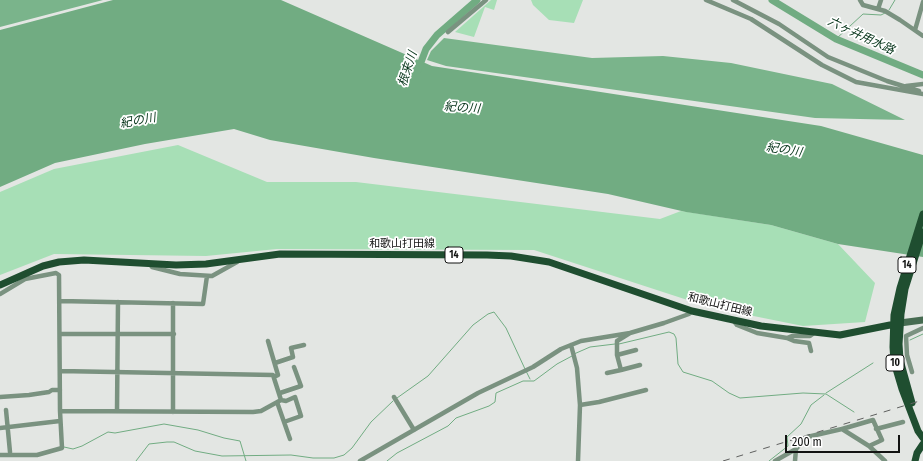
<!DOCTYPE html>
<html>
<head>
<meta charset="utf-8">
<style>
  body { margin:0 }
  #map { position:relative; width:923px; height:461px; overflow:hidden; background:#e3e6e3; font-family:"Fira Sans Condensed",sans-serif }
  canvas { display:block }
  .scale { position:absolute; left:785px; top:435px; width:115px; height:18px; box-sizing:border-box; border:2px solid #121312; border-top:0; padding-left:5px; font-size:12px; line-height:14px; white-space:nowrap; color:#121312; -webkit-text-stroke:3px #fff; paint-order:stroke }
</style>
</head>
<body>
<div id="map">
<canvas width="923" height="461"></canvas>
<div class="scale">200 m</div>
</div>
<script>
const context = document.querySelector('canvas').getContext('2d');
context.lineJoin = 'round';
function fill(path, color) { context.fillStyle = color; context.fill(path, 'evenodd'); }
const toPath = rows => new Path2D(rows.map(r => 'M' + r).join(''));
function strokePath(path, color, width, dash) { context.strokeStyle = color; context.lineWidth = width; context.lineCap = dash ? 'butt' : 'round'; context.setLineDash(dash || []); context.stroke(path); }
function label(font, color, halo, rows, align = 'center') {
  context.font = font + ' "Fira Sans Condensed","Noto Sans JP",sans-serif'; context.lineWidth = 3.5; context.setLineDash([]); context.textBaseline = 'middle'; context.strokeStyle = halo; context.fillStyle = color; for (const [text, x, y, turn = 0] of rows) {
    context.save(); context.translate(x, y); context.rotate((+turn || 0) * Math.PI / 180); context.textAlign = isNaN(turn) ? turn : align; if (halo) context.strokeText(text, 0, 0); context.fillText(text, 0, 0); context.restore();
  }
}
const green = toPath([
  [491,0,497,0,494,10,485,7,474,37,455,32],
  [531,0,583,0,574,23,549,20,533,5],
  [178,145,267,182,356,182,660,219,681,211,771,225,838,244,875,283,865,322,803,326,709,307,534,250,277,249,206,256,54,254,0,275,0,192,54,169]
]);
const forest = toPath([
  [0,0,103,0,0,27],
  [444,38,592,58,663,56,731,63,832,84,905,120,815,118,446,66,427,60,431,51]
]);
const water = toPath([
  [113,0,281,0,432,66,821,126,923,155,923,257,838,244,771,225,686,212,608,194,374,158,270,140,234,129,145,144,55,163,0,187,0,30]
]);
const stream = toPath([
  [889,10,895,0],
  [836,39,863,14,881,15,885,13],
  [910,340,923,334],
  [619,344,669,332,674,334,676,338,678,364,683,372,712,381,729,393,740,398,803,393,826,394,854,412],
  [574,354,590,347,615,344],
  [526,371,530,379],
  [826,393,873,363],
  [397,398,428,376,473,325,488,314,494,312,506,328,525,369],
  [64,447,73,449,82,446,108,432,115,433,164,424,198,430,224,438,240,441,246,461],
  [136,461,149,444,167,442,174,442,195,451,222,456,291,455,313,458,334,458,344,455,352,448,371,422,393,401],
  [387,461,397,453,448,426,456,418,489,406,495,402,496,393,523,381,534,381,557,364,572,356],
  [769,461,788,446,787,437,801,424,811,405,824,395]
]);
const river = toPath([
  [772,0,836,39,923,75],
  [418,70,426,49,437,35,477,0]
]);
const minor = toPath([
  [706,0,751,19,822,65,856,82,923,94],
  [733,0,779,24,828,57,887,81,919,91],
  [860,0,863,5,885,11,900,20,923,36],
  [878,9,881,0],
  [915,30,923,2],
  [448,32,486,0],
  [906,86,923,84],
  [150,264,152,267,180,274,212,276,237,262,237,260],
  [0,294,25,279,56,273,59,275,60,411,253,412,261,411,281,400,286,401,295,397,301,416,284,422],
  [60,301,203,304,207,276],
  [733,320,737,325,757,333,787,338],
  [630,333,617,341,617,355,636,350],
  [60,334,174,334],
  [268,341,278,375,274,377],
  [571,345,577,368,580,405,578,461],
  [811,351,809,343,794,341,787,338,792,336,810,336,814,333],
  [617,355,621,370,640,365],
  [275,363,293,357,291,348,304,345],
  [60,371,273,375,281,400],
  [912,372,907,355,906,336,923,328],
  [607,373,621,370],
  [280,393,301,386,294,367],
  [0,397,29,395,49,392,52,390,60,390],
  [394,397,414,430],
  [277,402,290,439],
  [580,405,599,402,646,390],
  [6,410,10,452],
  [117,411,118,302],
  [173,412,173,303],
  [0,428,60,421],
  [876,429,903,422],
  [869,446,882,440,873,420,842,429,869,446,885,461],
  [0,455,37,455,62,448,60,411],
  [360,461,478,393,533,367,561,349,581,341,630,333,664,323,689,314,692,311],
  [775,461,796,449,807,437,842,429],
  [795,461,796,449]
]);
const secondary = toPath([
  [900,323,923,320]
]);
const primary = toPath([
  [923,214,900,288,894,315,893,347,894,362,902,389,918,431,923,438],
  [0,285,43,266,59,262,84,260,176,265,206,264,280,254,487,255,511,256,549,262,692,311,761,326,840,335,900,323],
  [912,403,900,360,899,344,901,314,905,289,923,232],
  [915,461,917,453,923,444]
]);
const rail = toPath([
  [723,461,923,400]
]);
const shields = [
  [454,255,18],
  [907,265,18],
  [895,363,18]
];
const shieldNames = [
  ["14",454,255],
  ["14",907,265],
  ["10",895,363]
];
const streetNames = [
  ["和歌山打田線",402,244],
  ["和歌山打田線",720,305,14]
];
const waterNames = [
  ["六ヶ井用水路",861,36,25],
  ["根来川",408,69,-72],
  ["紀の川",462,108,4],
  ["紀の川",138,121,-10],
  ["紀の川",784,150,9]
];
fill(green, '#a7dfb6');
fill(forest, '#7ab48b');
fill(water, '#71ac82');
strokePath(stream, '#71ac82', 1);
strokePath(river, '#71ac82', 7);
strokePath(minor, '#7a9280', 4.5);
strokePath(secondary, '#466b51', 7);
strokePath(primary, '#1f4e30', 7);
strokePath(rail, '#5f605f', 1, [7, 7]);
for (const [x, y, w] of shields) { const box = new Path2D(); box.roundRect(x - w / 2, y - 8, w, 16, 3); context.fillStyle = '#fff'; context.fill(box); strokePath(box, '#121312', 1); }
label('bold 10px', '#121312', null, shieldNames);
label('11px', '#121312', '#fff', streetNames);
label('italic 12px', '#043318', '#fff', waterNames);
</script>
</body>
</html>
